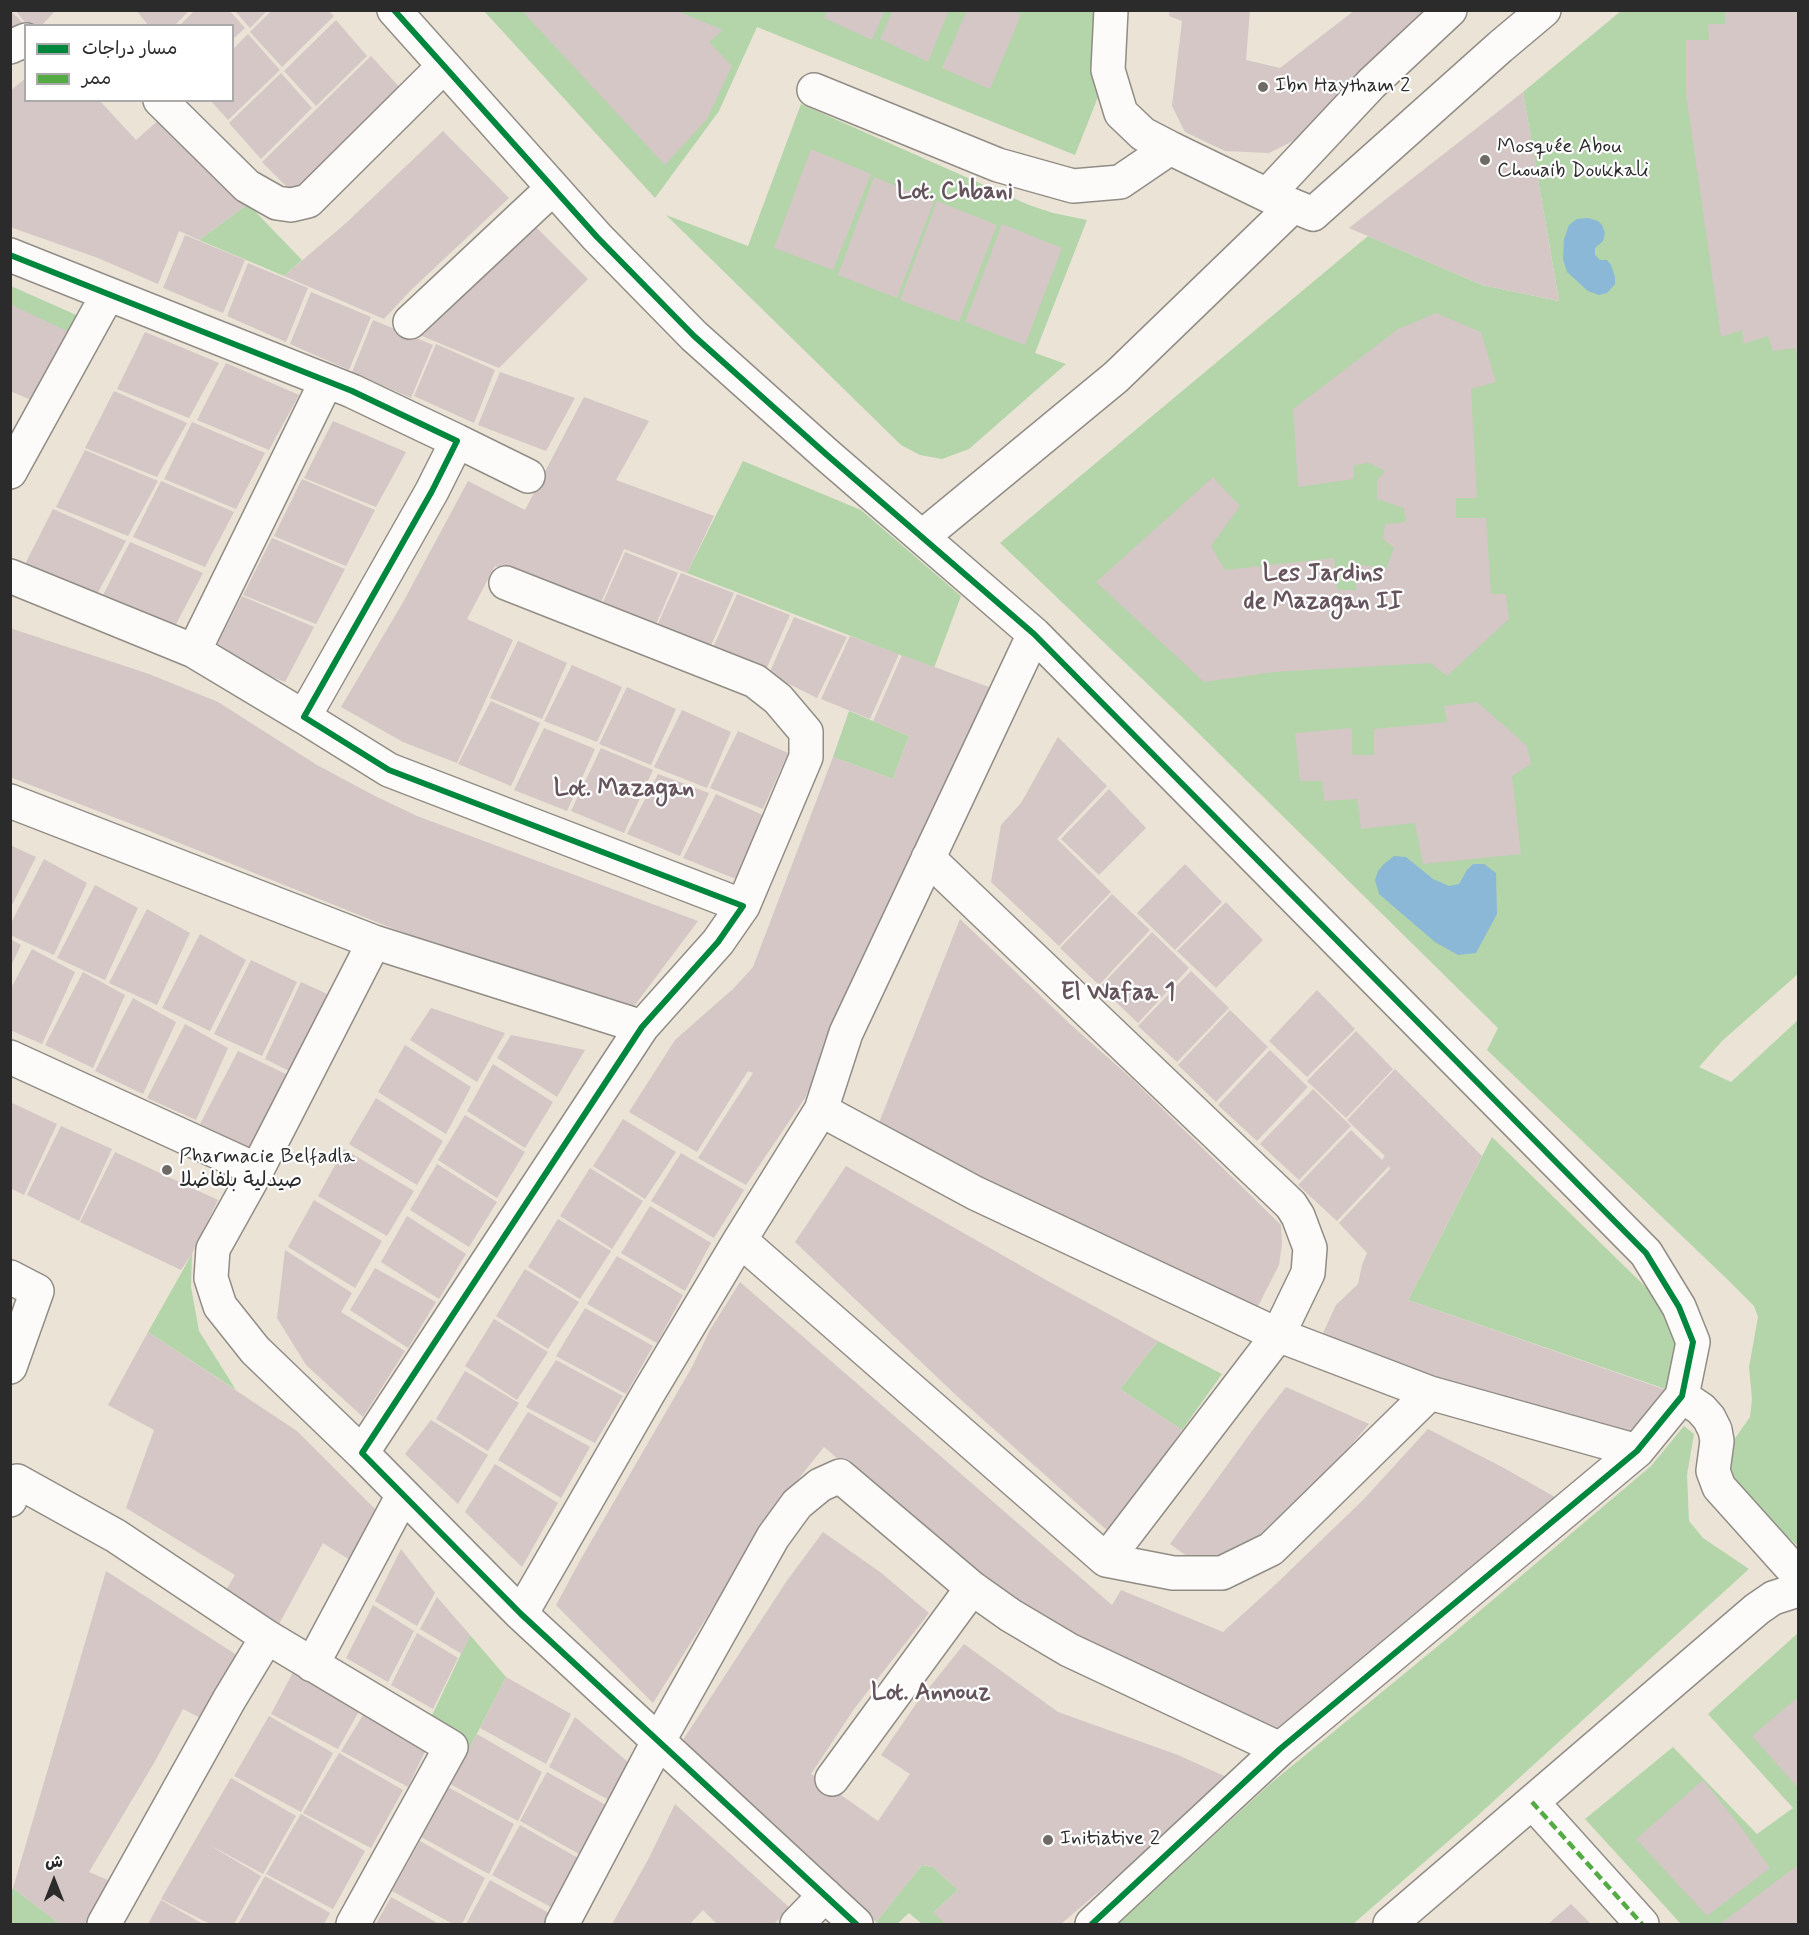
<!DOCTYPE html>
<html>
<head>
<meta charset="utf-8">
<style>
  body { margin:0 }
  #map { position:relative; width:1809px; height:1935px; overflow:hidden; background:#ebe3d6; font-family:Mynerve,"Playpen Sans Arabic",sans-serif }
  canvas { display:block }
  .frame { position:absolute; inset:0; border:12px solid #2b2b2b; pointer-events:none }
  .legend { position:absolute; left:24px; top:24px; width:210px; height:78px; box-sizing:border-box; background:#fff; border:2px solid #aaa; margin:0; padding:8px 10px; list-style:none; font-size:18px; color:#2b2b2b }
  .legend li { display:flex; align-items:center; gap:12px; height:30px }
  .legend b { width:30px; border:2px solid #aaa }
  .north { position:absolute; left:24px; top:1851px; width:60px; height:60px; -webkit-text-stroke:4px #fff; paint-order:stroke; rotate:0deg; font-size:16px; font-weight:700; line-height:24px; text-align:center; color:#2b2b2b }
  .north::after { content:''; display:block; margin:auto; width:21px; height:27px; background:#2b2b2b; clip-path:polygon(50% 0,100% 100%,50% 72%,0 100%) }
</style>
</head>
<body>
<div id="map">
<canvas width="1809" height="1935"></canvas>
<div class="frame"></div>
<ul class="legend">
<li><b style="height:8px;background:#00873e"></b>مسار دراجات</li>
<li><b style="height:8px;background:#54ab44"></b>ممر</li>
</ul>
<div class="north">ش</div>
</div>
<script>
const context = document.querySelector('canvas').getContext('2d');
context.lineJoin = 'round';
function fill(path, color) { context.fillStyle = color; context.fill(path, 'evenodd'); }
const toPath = rows => new Path2D(rows.map(r => 'M' + r).join(''));
function strokePath(path, color, width, dash) { context.strokeStyle = color; context.lineWidth = width; context.lineCap = dash ? 'butt' : 'round'; context.setLineDash(dash || []); context.stroke(path); }
function label(font, color, halo, rows, align = 'center') {
  context.font = font + ' Mynerve,"Playpen Sans Arabic",sans-serif'; context.lineWidth = 4.5; context.setLineDash([]); context.textBaseline = 'middle'; context.strokeStyle = halo; context.fillStyle = color; for (const [text, x, y, turn = 0] of rows) {
    context.save(); context.translate(x, y); context.rotate((+turn || 0) * Math.PI / 180); context.textAlign = isNaN(turn) ? turn : align; if (halo) context.strokeText(text, 0, 0); context.fillText(text, 0, 0); context.restore();
  }
}
const green = toPath([
  [484,11,1094,11,1097,12,1100,92,1075,155,757,27,719,111,655,198],
  [1621,11,1798,11,1798,974,1722,1041,1699,1067,1731,1082,1798,1020,1798,1546,1738,1495,1724,1475,1731,1444,1750,1417,1752,1399,1749,1367,1758,1317,1754,1306,1727,1279,1487,1050,1498,1028,1181,716,1000,543,1368,236,1482,285,1559,301,1523,92],
  [801,104,1029,205,1053,213,1087,220,1035,353,1066,364,969,449,942,459,920,455,901,445,666,215,748,246],
  [248,204,302,260,284,276,199,240],
  [11,286,83,318,34,401,11,391],
  [743,461,861,510,961,596,934,668,687,573],
  [849,711,909,736,893,779,833,757],
  [1492,1137,1658,1299,1677,1324,1677,1393,1408,1300],
  [192,1254,191,1287,199,1331,236,1390,148,1332],
  [1158,1341,1222,1374,1182,1430,1120,1389],
  [1684,1426,1694,1434,1687,1475,1689,1521,1703,1538,1749,1569,1475,1818,1353,1924,1118,1924,1270,1784,1449,1637,1651,1466],
  [1798,1633,1798,1924,1681,1924,1585,1819,1673,1747,1757,1834,1793,1808,1708,1714],
  [470,1635,506,1677,468,1751,427,1726],
  [922,1865,933,1867,958,1890,934,1912,946,1924,922,1924,909,1913,897,1924,879,1924,876,1922],
  [13,1888,60,1924,11,1924,10,1895]
]);
const water = toPath([
  [1588,218,1598,221,1602,225,1605,233,1603,241,1595,248,1595,255,1600,260,1607,260,1611,265,1615,277,1615,284,1607,293,1599,295,1588,291,1567,272,1563,259,1564,239,1569,225,1577,219],
  [1394,856,1406,857,1433,879,1449,886,1459,884,1467,870,1473,864,1484,864,1496,873,1497,914,1476,953,1458,955,1435,942,1379,894,1375,880,1378,871,1384,864]
]);
const building = toPath([
  [10,10,24,24,10,37],
  [15,10,56,10,41,26,28,26],
  [136,10,190,10,174,26,149,26],
  [195,10,229,10,245,28,232,40,232,26,179,26],
  [234,10,268,10,250,28],
  [272,10,328,10,334,16,282,67,250,32],
  [521,10,675,10,723,30,709,42,732,66,707,119,665,165],
  [828,10,885,10,872,40,824,18],
  [893,10,949,10,928,62,880,39],
  [967,10,1011,10,1021,15,990,89,942,68],
  [1170,10,1250,10,1246,60,1280,68,1355,10,1431,10,1301,137,1269,153,1225,151,1185,132,1172,106,1182,21,1169,16],
  [1725,10,1798,10,1798,28,1797,28,1798,47,1798,359,1795,348,1773,351,1768,336,1743,344,1742,330,1721,337,1686,94,1686,40,1709,40,1708,24,1725,24],
  [336,20,367,56,316,106,284,71],
  [248,34,280,70,228,120,210,100,232,100,232,50],
  [371,56,403,91,293,193,262,162],
  [281,73,312,108,261,159,229,123],
  [26,78,26,100,99,100,136,140,161,118,248,204,199,240,179,231,158,284,98,258,10,227,10,91],
  [1523,92,1559,301,1482,285,1349,228],
  [443,131,509,198,411,290,384,319,284,276,346,223],
  [811,149,871,174,833,270,774,248],
  [874,177,934,201,897,298,838,275],
  [937,201,997,225,959,322,900,300],
  [1002,224,1062,248,1025,345,965,322],
  [535,226,588,279,499,368,422,336],
  [185,235,245,260,223,313,163,288],
  [248,263,308,288,286,342,227,316],
  [311,292,371,317,349,370,290,344],
  [10,304,69,332,34,401,10,391],
  [1436,313,1481,332,1496,382,1471,389,1477,498,1456,498,1456,518,1486,518,1491,594,1506,594,1509,619,1447,676,1430,663,1274,672,1204,682,1096,582,1213,477,1240,506,1211,546,1225,570,1334,558,1337,590,1356,590,1356,564,1386,569,1394,548,1383,539,1385,524,1406,522,1404,508,1377,499,1377,480,1385,471,1369,463,1354,465,1354,479,1298,487,1293,409,1398,329],
  [373,320,433,345,411,398,352,372],
  [145,332,219,363,189,418,117,389],
  [436,344,495,370,474,423,414,396],
  [226,363,299,395,269,450,197,420],
  [500,372,575,398,546,451,478,425],
  [114,391,187,423,157,477,85,448],
  [584,397,649,421,616,480,714,516,687,573,624,549,600,605,495,566,467,619,513,640,457,763,403,742,341,707,402,604,468,481,525,510],
  [333,421,406,452,376,507,304,478],
  [192,422,265,453,236,509,164,479],
  [85,450,158,481,128,536,56,507],
  [302,479,375,510,346,566,274,536],
  [161,481,234,512,205,567,133,537],
  [53,509,126,541,96,596,24,566],
  [272,538,345,569,316,624,243,595],
  [130,542,203,573,174,628,101,599],
  [625,552,678,573,654,629,600,609],
  [681,573,734,593,709,650,655,630],
  [737,594,790,615,765,672,711,652],
  [242,596,314,627,285,682,213,653],
  [794,617,847,637,817,698,769,674],
  [10,628,149,674,218,702,317,765,375,796,417,816,698,921,629,1013,449,951,152,832,10,777],
  [850,636,899,654,870,719,821,699],
  [518,641,567,663,542,719,490,698],
  [902,655,994,689,805,1098,746,1185,698,1158,753,1073,748,1071,697,1152,629,1112,675,1040,734,988,753,967,833,757,893,779,909,736,873,721],
  [572,665,622,687,597,742,544,721],
  [627,687,676,709,651,765,599,744],
  [491,701,540,723,511,786,458,764],
  [1477,702,1527,746,1531,764,1512,776,1521,854,1423,864,1415,823,1361,829,1357,799,1324,801,1322,781,1300,781,1295,733,1352,728,1352,755,1374,755,1374,729,1447,722,1444,706],
  [682,710,731,732,707,788,654,767],
  [544,728,595,749,567,811,514,790],
  [738,731,788,753,763,809,710,788],
  [1058,737,1107,786,1057,839,1111,892,1059,946,991,882,1001,825,1021,803],
  [601,748,653,770,624,833,571,811],
  [658,774,709,793,680,856,627,834],
  [1109,789,1146,828,1099,875,1061,839],
  [716,794,765,816,736,879,683,858],
  [10,845,36,857,10,909],
  [44,859,87,883,54,955,10,935,10,925],
  [1185,864,1222,902,1175,950,1137,913],
  [95,885,138,908,105,980,57,958],
  [1112,894,1150,930,1099,985,1060,948],
  [1226,902,1263,940,1216,988,1177,951],
  [147,909,190,933,157,1005,109,983],
  [960,919,1070,1024,1132,1079,1281,1225,1282,1244,1279,1265,1253,1316,878,1125],
  [1152,932,1189,968,1138,1023,1100,987],
  [200,934,246,960,210,1031,162,1008],
  [10,939,21,945,10,968],
  [32,949,75,972,42,1044,10,1030,10,990],
  [251,960,297,982,262,1056,214,1034],
  [1191,971,1229,1008,1177,1062,1138,1026],
  [83,972,125,995,93,1068,45,1045],
  [301,982,338,999,297,1075,265,1059],
  [1317,990,1355,1029,1307,1077,1269,1041],
  [133,998,176,1022,143,1094,95,1071],
  [431,1008,505,1033,477,1082,410,1040],
  [1230,1010,1268,1047,1216,1102,1178,1065],
  [185,1024,228,1048,196,1120,147,1098],
  [1356,1031,1393,1069,1346,1118,1307,1081],
  [511,1035,585,1050,557,1097,497,1058],
  [405,1045,471,1087,446,1134,378,1092],
  [1270,1050,1308,1087,1257,1141,1218,1105],
  [238,1051,296,1079,259,1153,200,1124],
  [493,1064,553,1102,525,1148,467,1111],
  [1395,1069,1482,1156,1408,1300,1666,1390,1627,1437,1385,1361,1322,1335,1336,1305,1358,1284,1362,1265,1367,1253,1339,1223,1390,1169,1389,1166,1337,1221,1298,1185,1351,1130,1382,1160,1385,1156,1347,1120],
  [1313,1089,1351,1126,1299,1180,1260,1144],
  [376,1098,443,1141,417,1185,349,1144],
  [10,1102,57,1124,24,1195,10,1188],
  [465,1115,525,1152,497,1198,438,1160],
  [623,1119,676,1152,645,1199,593,1166],
  [61,1126,112,1149,79,1221,27,1195],
  [344,1149,414,1191,387,1236,318,1196],
  [115,1152,218,1200,192,1254,181,1270,80,1222],
  [681,1153,744,1190,714,1238,651,1201],
  [437,1164,497,1202,469,1247,410,1210],
  [846,1166,1046,1280,1158,1341,1120,1389,1182,1430,1110,1533,959,1398,795,1242],
  [590,1168,643,1201,612,1249,560,1216],
  [314,1200,382,1241,355,1288,288,1247],
  [650,1206,711,1243,685,1291,621,1253],
  [407,1216,466,1254,439,1299,381,1262],
  [558,1219,611,1251,580,1299,528,1267],
  [285,1250,352,1293,341,1312,405,1351,363,1417,306,1365,277,1318],
  [617,1256,683,1295,657,1343,587,1304],
  [375,1268,436,1302,408,1348,350,1310],
  [525,1269,579,1302,548,1349,496,1316],
  [740,1282,1112,1605,1121,1590,1223,1632,1276,1584,1364,1499,1428,1429,1504,1468,1560,1500,1279,1738,1015,1609,824,1447,775,1508,653,1703,556,1605,582,1557,692,1367,710,1330],
  [585,1308,653,1346,626,1394,556,1356],
  [494,1319,548,1352,517,1400,465,1366],
  [148,1332,297,1431,382,1516,356,1564,323,1543,279,1624,226,1590,235,1575,126,1508,154,1430,108,1405],
  [556,1360,623,1396,595,1443,526,1407],
  [465,1371,519,1403,488,1451,436,1419],
  [1286,1387,1369,1424,1328,1472,1281,1517,1246,1546,1231,1553,1205,1559,1188,1557,1170,1544,1257,1424],
  [528,1412,590,1447,561,1498,498,1460],
  [431,1420,488,1455,458,1504,405,1454],
  [495,1464,558,1503,522,1567,465,1512],
  [823,1532,880,1572,929,1613,854,1709,811,1774,878,1821,910,1774,881,1755,916,1704,964,1644,1058,1712,1178,1755,1231,1779,1061,1924,946,1924,933,1913,958,1890,933,1867,922,1865,876,1922,681,1743,786,1582],
  [401,1549,435,1593,417,1626,375,1601],
  [106,1571,243,1659,208,1722,183,1709,154,1763,89,1872,115,1883,88,1924,60,1924,13,1888],
  [437,1597,470,1635,462,1654,420,1629],
  [373,1605,414,1631,388,1682,346,1658],
  [417,1633,458,1658,433,1709,391,1685],
  [298,1663,363,1704,338,1749,271,1714],
  [506,1677,571,1714,546,1764,480,1728],
  [1798,1697,1798,1788,1752,1736],
  [368,1707,428,1745,408,1787,341,1751],
  [269,1716,333,1753,301,1812,234,1776],
  [575,1717,635,1768,616,1804,549,1767],
  [477,1734,542,1772,518,1821,450,1784],
  [339,1753,403,1790,371,1848,303,1813],
  [547,1772,613,1809,588,1859,520,1821],
  [231,1778,296,1816,263,1874,206,1843,261,1876,234,1924,210,1924,161,1899],
  [1703,1780,1744,1831,1770,1868,1707,1916,1636,1839],
  [448,1787,514,1824,489,1874,421,1837],
  [675,1804,790,1908,774,1924,717,1924,703,1910,690,1924,612,1924,649,1858],
  [301,1814,365,1851,333,1909,266,1874],
  [520,1825,585,1862,560,1912,492,1875],
  [420,1841,485,1878,462,1924,453,1924,392,1891],
  [1798,1865,1798,1924,1720,1924,1774,1883],
  [265,1876,330,1913,324,1924,238,1924],
  [490,1880,556,1917,552,1924,466,1924],
  [391,1897,439,1924,376,1924],
  [161,1900,203,1924,148,1924],
  [1571,1904,1591,1924,1548,1924]
]);
const street = toPath([
  [394,10,597,237,694,336,827,455,1034,634,1646,1253,1679,1307,1693,1342,1682,1396,1637,1451,1280,1749,1092,1924],
  [1111,10,1108,70,1121,113,1143,134,1170,148,1267,195,1313,214,1500,47,1544,10],
  [10,47,26,40],
  [814,90,998,165,1073,186,1120,182,1170,148],
  [160,100,247,186,277,203,291,205,308,201,444,66],
  [1267,195,1372,83,1450,10],
  [10,255,352,391,457,441,432,491,304,717,389,770,743,906,718,942,642,1027,362,1453,521,1614,856,1924],
  [410,322,553,188],
  [457,441,528,476],
  [10,472,108,294],
  [922,537,1116,377,1293,206],
  [10,576,194,651,304,717],
  [506,583,755,681,778,699,806,732,806,757,743,906],
  [194,651,326,382],
  [10,801,374,942,257,1170],
  [928,858,1291,1205,1298,1216,1310,1248,1308,1273,1278,1335,1106,1560],
  [374,942,642,1027],
  [10,1057,257,1170,213,1249,211,1278,220,1306,255,1350,362,1453],
  [821,1110,975,1193,1278,1335,1430,1393,1637,1451],
  [740,1240,1106,1560,1173,1573,1222,1573,1271,1549,1430,1393],
  [10,1277,37,1291,10,1367],
  [1682,1396,1701,1409,1709,1418,1715,1430,1717,1441,1713,1471,1719,1487,1798,1575],
  [10,1500,17,1481,116,1536,267,1637],
  [521,1614,649,1392,740,1240,821,1110,846,1033,1034,634],
  [312,1665,403,1495],
  [832,1779,972,1588],
  [1532,1802,1642,1924],
  [104,1924,229,1700,267,1637,451,1747,353,1924],
  [562,1924,658,1742,773,1537,797,1504,820,1485,840,1476,972,1588,1010,1615,1069,1650,1280,1749],
  [797,1924,825,1895],
  [1390,1924,1757,1609,1773,1598,1798,1590]
]);
const quiet = toPath([
  [1532,1802,1642,1924]
]);
const cycleway = toPath([
  [394,10,597,237,694,336,827,455,1034,634,1646,1253,1679,1307,1693,1342,1682,1396,1637,1451,1280,1749,1092,1924],
  [10,255,352,391,457,441,432,491,304,717,389,770,743,906,718,942,642,1027,362,1453,521,1614,856,1924]
]);
const markers = [
  [1263,87,6,"#6e6b67"],
  [1485,160,6,"#6e6b67"],
  [167,1170,6,"#6e6b67"],
  [1048,1840,6,"#6e6b67"]
];
const poiNames = [
  ["Ibn Haytham 2",1275,87],
  ["Mosquée Abou",1497,148],
  ["Chouaib Doukkali",1497,172],
  ["Pharmacie Belfadla",179,1158],
  ["صيدلية بلفاضلا",179,1182],
  ["Initiative 2",1060,1840]
];
const quarterNames = [
  ["Lot. Chbani",955,193],
  ["Les Jardins",1323,575],
  ["de Mazagan II",1323,603],
  ["Lot. Mazagan",624,790],
  ["El Wafaa 1",1118,994],
  ["Lot. Annouz",931,1694]
];
fill(green, '#b3d5a9');
fill(water, '#8bb8d7');
fill(building, '#d4c7c6');
strokePath(street, '#918d86', 36);
strokePath(street, '#fcfbf9', 33);
strokePath(quiet, '#54ab44', 4.5, [9, 4.5]);
strokePath(cycleway, '#00873e', 6);
for (const [x, y, r, color] of markers) { const dot = new Path2D(); dot.arc(x, y, r, 0, 2 * Math.PI); context.fillStyle = color; context.fill(dot); strokePath(dot, '#fff', 2); }
label('21px', '#2b2b2b', '#fff', poiNames, 'left');
label('bold 24px', '#65545c', '#fff', quarterNames);
</script>
</body>
</html>
